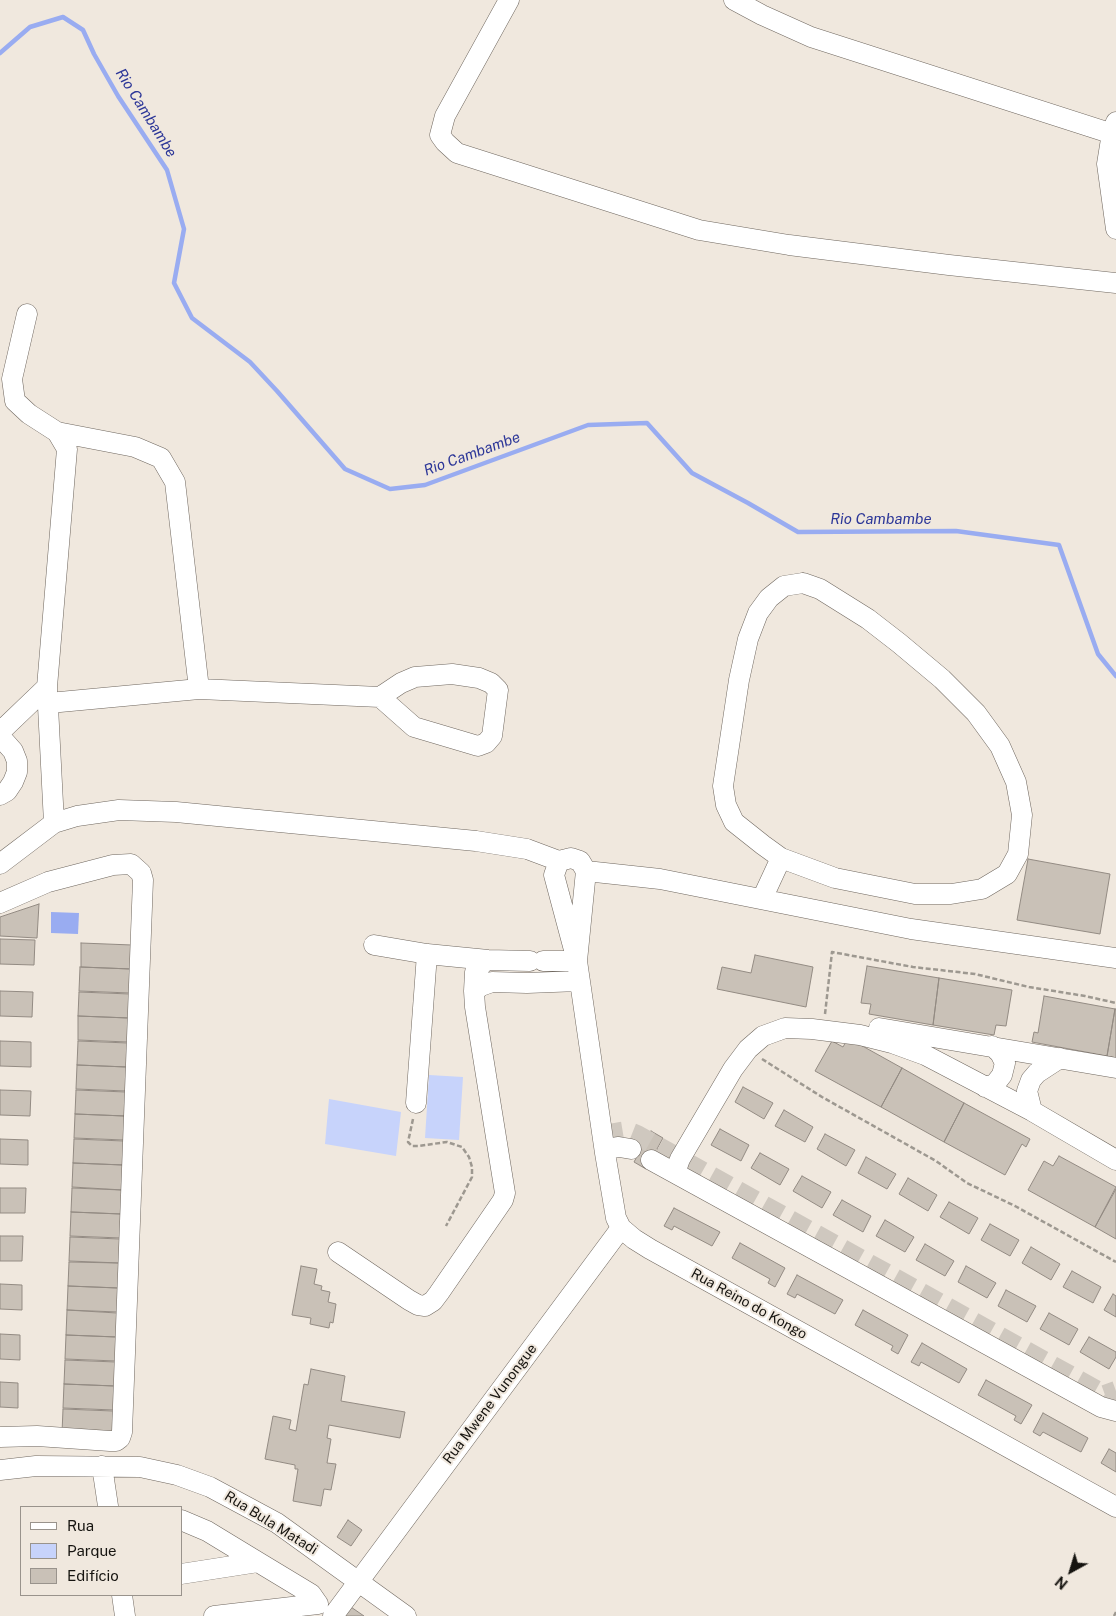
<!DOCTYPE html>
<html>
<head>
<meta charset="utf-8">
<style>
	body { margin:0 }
	#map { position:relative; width:1116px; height:1616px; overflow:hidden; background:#f0e8de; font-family:"Public Sans",sans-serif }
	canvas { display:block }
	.legend { position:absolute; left:20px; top:1506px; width:162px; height:90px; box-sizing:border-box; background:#f0e8de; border:1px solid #99938c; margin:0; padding:6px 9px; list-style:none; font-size:15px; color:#161410 }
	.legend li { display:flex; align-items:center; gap:10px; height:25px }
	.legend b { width:25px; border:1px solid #99938c }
	.north { position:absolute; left:1046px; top:1546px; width:50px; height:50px; -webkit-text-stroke:4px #f0e8de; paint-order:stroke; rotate:219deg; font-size:14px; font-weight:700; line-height:20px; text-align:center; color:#161410 }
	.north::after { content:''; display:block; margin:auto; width:18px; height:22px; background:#161410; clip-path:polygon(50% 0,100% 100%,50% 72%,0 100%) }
</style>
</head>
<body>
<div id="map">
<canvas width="1116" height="1616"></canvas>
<ul class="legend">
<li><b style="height:6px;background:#fff"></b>Rua</li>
<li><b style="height:14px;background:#c7d3fb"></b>Parque</li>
<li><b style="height:14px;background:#c9c1b7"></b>Edifício</li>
</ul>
<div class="north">N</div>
</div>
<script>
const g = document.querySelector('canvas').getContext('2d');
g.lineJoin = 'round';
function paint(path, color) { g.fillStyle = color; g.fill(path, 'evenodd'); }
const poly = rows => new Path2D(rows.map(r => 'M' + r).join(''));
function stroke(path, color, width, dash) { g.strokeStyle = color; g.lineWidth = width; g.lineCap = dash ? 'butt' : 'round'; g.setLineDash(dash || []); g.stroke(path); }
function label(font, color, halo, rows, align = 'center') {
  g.font = font + ' "Public Sans",sans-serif'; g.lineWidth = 4; g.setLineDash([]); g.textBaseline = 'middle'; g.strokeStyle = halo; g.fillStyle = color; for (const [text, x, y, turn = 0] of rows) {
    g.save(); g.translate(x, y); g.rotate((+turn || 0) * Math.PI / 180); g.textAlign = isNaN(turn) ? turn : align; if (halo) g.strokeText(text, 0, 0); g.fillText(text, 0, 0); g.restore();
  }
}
const green = poly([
	[429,1075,463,1077,459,1140,425,1138],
	[329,1099,401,1112,396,1156,325,1144]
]);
const water = poly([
	[51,912,79,913,78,934,51,933]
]);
const stream = poly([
	[0,53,30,27,63,17,83,30,94,54,118,96,167,170,184,229,174,283,192,318,250,362,277,391,345,469,390,489,425,485,588,425,647,423,692,473,748,503,798,532,956,531,1059,545,1098,654,1116,676]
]);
const building = poly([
	[1028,859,1110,874,1100,934,1017,920,1028,859],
	[39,904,37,938,0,936,0,917,39,904],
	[0,939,35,940,34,965,0,964,0,939],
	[81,943,132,945,131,969,81,967,81,943],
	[755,955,813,967,806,1007,717,989,722,967,751,973,755,955],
	[867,966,939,978,933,1025,869,1014,871,1004,861,1003,867,966],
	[80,967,131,969,130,993,79,991,80,967],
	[939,978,1012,990,1006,1026,996,1025,994,1035,933,1025,939,978],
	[0,991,33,992,32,1017,0,1016,0,991],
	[79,992,130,994,129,1018,78,1016,79,992],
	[1044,996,1115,1009,1107,1056,1032,1042,1034,1032,1038,1033,1044,996],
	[1115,1009,1116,1009,1116,1058,1107,1056,1115,1009],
	[78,1016,129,1018,128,1042,78,1040,78,1016],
	[848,1038,902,1068,881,1107,815,1071,832,1041,843,1047,848,1038],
	[0,1041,31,1042,31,1067,0,1066,0,1041],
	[78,1041,128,1043,127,1067,77,1065,78,1041],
	[77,1065,127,1067,126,1091,76,1089,77,1065],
	[902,1068,964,1103,944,1142,881,1107,902,1068],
	[743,1087,773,1103,764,1119,735,1102,743,1087],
	[0,1090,31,1091,30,1116,0,1115,0,1090],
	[76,1090,126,1092,125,1116,75,1114,76,1090],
	[964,1103,1030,1139,1026,1147,1022,1144,1005,1175,944,1142,964,1103],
	[784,1110,813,1127,805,1142,775,1126,784,1110],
	[75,1114,125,1116,124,1140,74,1138,75,1114],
	[720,1129,749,1145,741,1161,711,1145,720,1129],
	[651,1131,663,1138,657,1149,661,1152,657,1159,646,1169,634,1162,651,1131],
	[825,1134,855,1150,846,1166,817,1149,825,1134],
	[0,1139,28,1140,28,1165,0,1164,0,1139],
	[74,1139,124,1141,124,1165,73,1163,74,1139],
	[760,1153,789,1169,780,1185,751,1168,760,1153],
	[1059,1156,1116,1187,1095,1227,1028,1190,1044,1161,1053,1166,1059,1156],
	[866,1157,896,1174,887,1189,858,1173,866,1157],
	[73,1163,123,1165,123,1190,72,1187,73,1163],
	[802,1176,831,1192,822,1208,793,1191,802,1176],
	[908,1178,937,1195,928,1211,899,1194,908,1178],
	[0,1188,26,1188,25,1213,0,1213,0,1188],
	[72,1188,122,1190,122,1214,71,1212,72,1188],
	[1116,1189,1116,1239,1095,1227,1116,1189],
	[842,1200,871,1216,863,1232,833,1215,842,1200],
	[949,1202,978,1218,969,1234,940,1217,949,1202],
	[674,1208,720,1232,712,1246,674,1226,672,1230,664,1226,674,1208],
	[71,1212,121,1214,121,1238,70,1236,71,1212],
	[885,1220,914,1237,905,1252,876,1236,885,1220],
	[990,1224,1019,1240,1010,1256,981,1240,990,1224],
	[0,1236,23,1236,22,1261,0,1261,0,1236],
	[70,1237,120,1239,120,1263,69,1261,70,1237],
	[740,1243,785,1268,775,1287,768,1283,770,1279,732,1258,740,1243],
	[925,1244,954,1261,945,1276,916,1260,925,1244],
	[1031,1247,1060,1264,1051,1280,1022,1263,1031,1247],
	[69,1262,119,1263,119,1288,68,1286,69,1262],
	[301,1266,317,1269,314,1284,322,1286,321,1290,330,1292,328,1302,336,1304,333,1323,330,1322,329,1328,310,1324,311,1318,292,1315,301,1266],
	[966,1266,996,1283,987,1298,958,1282,966,1266],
	[1072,1271,1101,1287,1093,1303,1063,1287,1072,1271],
	[797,1275,843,1300,835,1314,797,1294,795,1298,787,1294,797,1275],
	[0,1284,22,1285,22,1310,0,1309,0,1284],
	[68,1286,118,1288,118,1312,67,1310,68,1286],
	[1006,1290,1036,1306,1027,1322,998,1306,1006,1290],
	[1113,1294,1116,1296,1116,1317,1104,1310,1113,1294],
	[67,1310,117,1313,117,1337,66,1335,67,1310],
	[863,1310,908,1335,898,1354,891,1350,893,1346,855,1325,863,1310],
	[1049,1313,1078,1329,1069,1345,1040,1329,1049,1313],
	[0,1334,20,1335,20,1360,0,1359,0,1334],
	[66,1335,117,1337,116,1361,65,1359,66,1335],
	[1089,1337,1116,1352,1116,1357,1109,1369,1080,1352,1089,1337],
	[922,1343,967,1369,959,1383,921,1362,919,1366,911,1362,922,1343],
	[65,1360,116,1362,115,1386,64,1384,65,1360],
	[311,1369,345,1376,341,1401,405,1412,400,1438,329,1425,327,1438,331,1439,327,1463,336,1464,331,1490,324,1489,321,1506,293,1501,298,1469,295,1469,295,1465,265,1459,273,1416,291,1420,289,1429,296,1431,304,1384,308,1385,311,1369],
	[986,1380,1032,1405,1021,1424,1014,1420,1016,1416,978,1395,986,1380],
	[0,1382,18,1383,18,1408,0,1407,0,1382],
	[64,1384,115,1386,114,1410,63,1408,64,1384],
	[63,1409,113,1411,113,1435,62,1433,63,1409],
	[1043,1413,1088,1438,1081,1452,1043,1432,1040,1436,1033,1432,1043,1413],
	[1109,1449,1116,1453,1116,1472,1101,1463,1109,1449],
	[348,1520,362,1530,351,1546,337,1537,348,1520],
	[348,1605,364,1616,341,1616,348,1605]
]);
const minorTunnel = poly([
	[603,1135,627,1131,637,1135,1105,1395,1116,1391]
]);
const path = poly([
	[825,1014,832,952,913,967,975,974,1029,987,1085,996,1116,1003],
	[762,1059,822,1097,936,1161,967,1183,1015,1206,1116,1262],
	[413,1119,408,1142,412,1146,418,1146,447,1142,462,1147,469,1157,472,1167,472,1177,446,1226],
	[1114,1616,1116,1612]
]);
const minor = poly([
	[509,0,445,116,440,135,445,142,457,153,699,230,789,245,949,265,1116,283],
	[734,0,762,15,811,37,1116,135],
	[1116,122,1112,133,1107,164,1116,229],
	[27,314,12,379,15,401,29,414,57,432,67,449,47,687,54,823],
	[57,432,135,447,161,458,175,482,199,689],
	[803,583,820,589,868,619,899,643,942,679,976,713,1000,746,1016,782,1022,815,1018,854,1007,874,982,889,951,894,915,894,835,878,781,858,763,845,734,822,726,805,723,786,739,680,748,639,758,613,769,598,784,586,803,583],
	[49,703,199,689,380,697,401,683,415,677,452,674,479,678,491,683,498,690,492,736,486,743,478,746,414,727,380,697],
	[0,732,47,687],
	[0,740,5,742,13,751,17,761,17,772,13,782,7,791,0,795],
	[0,864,54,823,77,816,119,810,176,812,476,841,527,849,559,861],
	[586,871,660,879,911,929,1116,958],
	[762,899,781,858],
	[0,903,48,882,113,865,131,864,141,873,143,880,122,1432,120,1438,116,1441,110,1441,37,1436,0,1437],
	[374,945,427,954,488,960,530,961],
	[543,961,577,961],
	[577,961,586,871,580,861,571,858,559,861,554,875,577,961,605,1153,616,1218,621,1228,634,1239,650,1249,1116,1507],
	[474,991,481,986,492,982,527,983,579,981],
	[879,1028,1116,1068],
	[985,1087,995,1084,1002,1075,1005,1063,1000,1053,992,1046],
	[416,1103,427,954],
	[1032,1111,1027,1091,1031,1080,1037,1073,1060,1058],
	[605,1153,612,1148,619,1147,631,1149],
	[651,1160,1101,1407,1116,1411],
	[675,1173,680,1159,733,1069,748,1049,763,1036,785,1028,812,1029,860,1035,892,1043,925,1055,1032,1111,1116,1160],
	[338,1252,409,1300,418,1305,425,1306,433,1301,439,1293,503,1200,505,1193,475,1007,474,991,475,972,483,963,488,960],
	[102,1466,108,1506],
	[0,1470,36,1466,140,1467,177,1475,210,1487,277,1523,406,1616],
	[181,1520,207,1531,258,1562,311,1594,318,1604],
	[181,1574,258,1562],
	[122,1595,125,1616],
	[214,1616,318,1604],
	[333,1616,621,1228]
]);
const streetNames = [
	["Rua Reino do Kongo",749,1304,29],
	["Rua Mwene Vunongue",490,1404,-53],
	["Rua Bula Matadi",271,1523,32]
];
const waterNames = [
	["Rio Cambambe",146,113,58],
	["Rio Cambambe",472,454,-20],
	["Rio Cambambe",881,519]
];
paint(green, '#c7d3fb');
paint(water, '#99acf1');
stroke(stream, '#99acf1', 4.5);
paint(building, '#c9c1b7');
stroke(building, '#938b83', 1);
stroke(minorTunnel, '#cfc8bf', 20, [20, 10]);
stroke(minor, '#6f675f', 21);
stroke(path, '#9d9890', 2.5, [5, 2.5]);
stroke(minor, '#fff', 20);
label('14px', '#161410', '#f0e8de', streetNames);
label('italic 15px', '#2d3798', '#f0e8de', waterNames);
</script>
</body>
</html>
